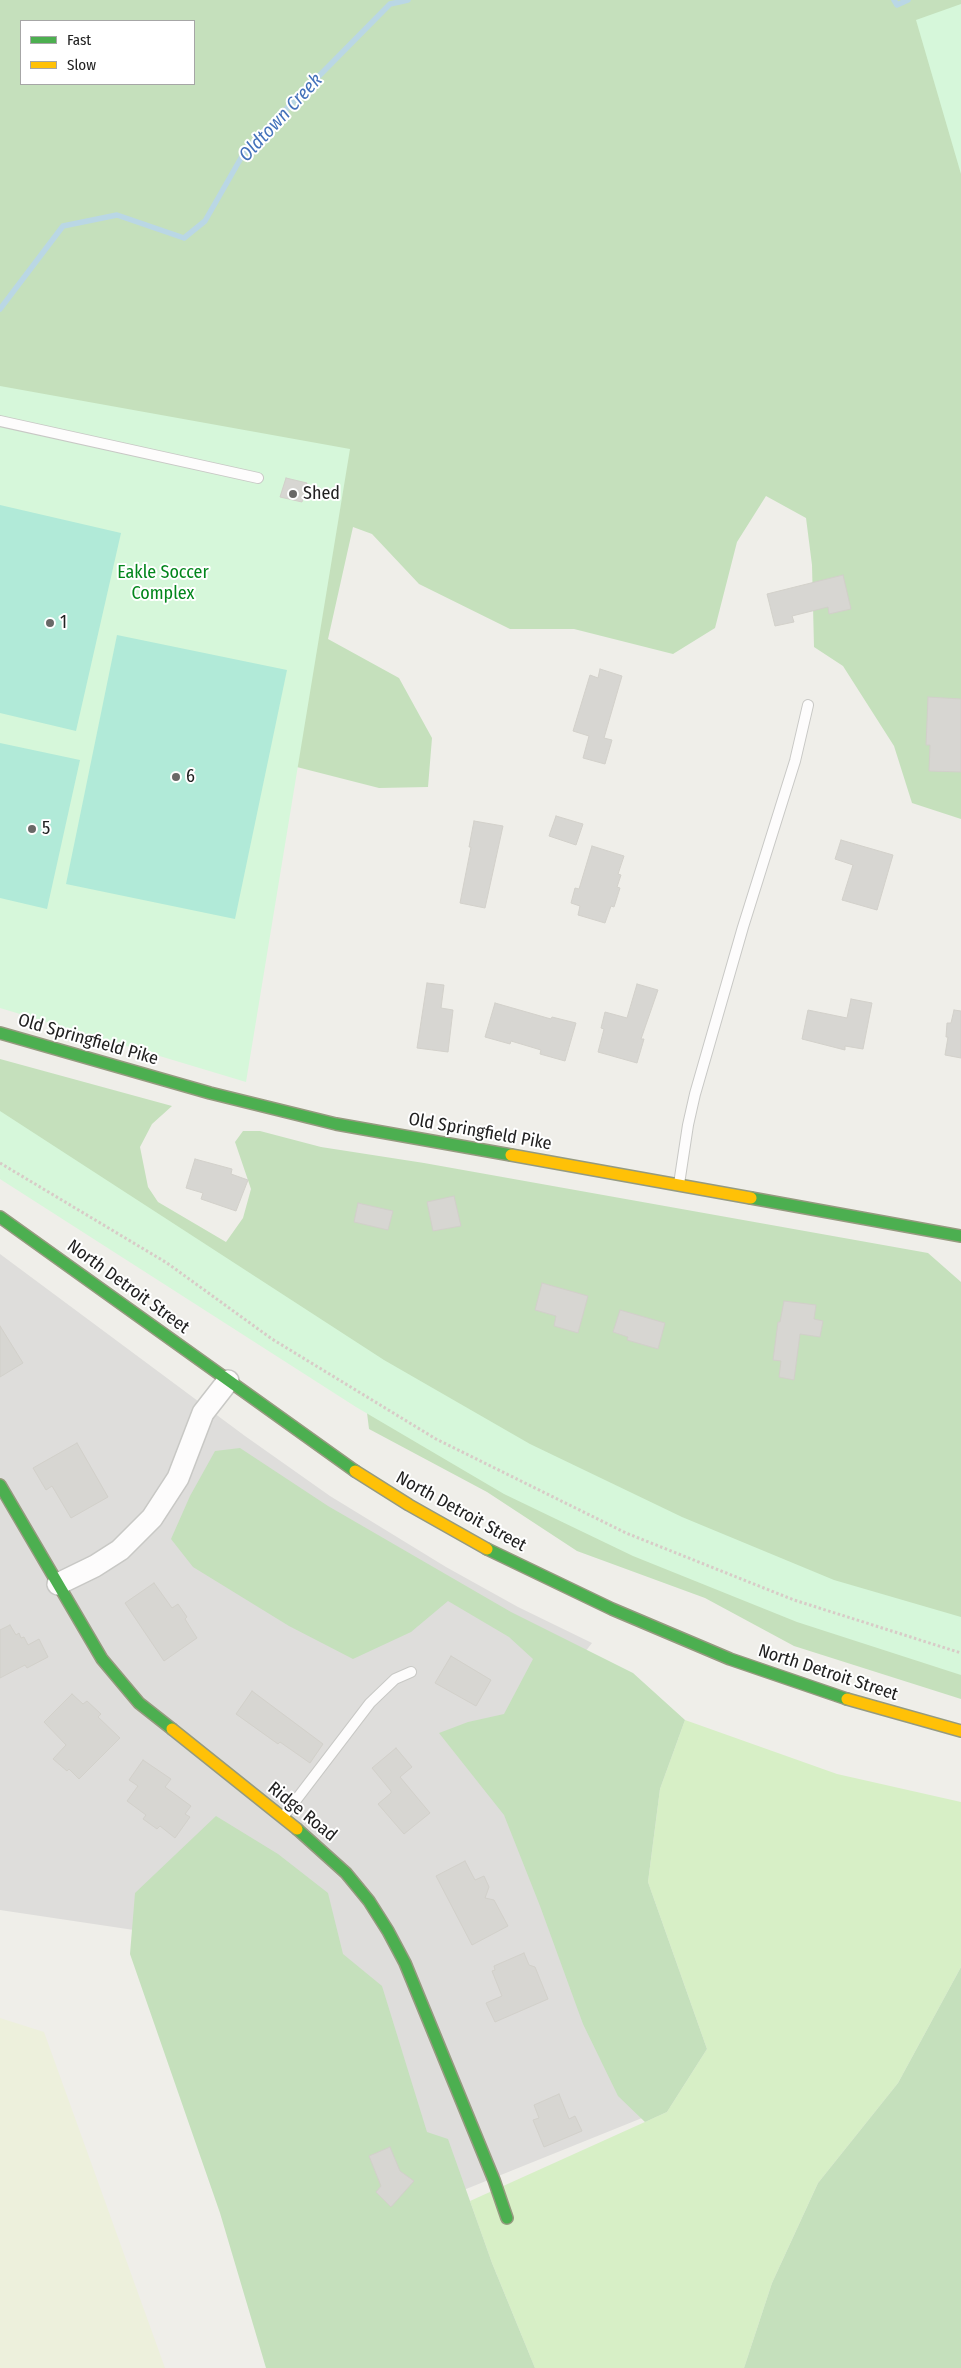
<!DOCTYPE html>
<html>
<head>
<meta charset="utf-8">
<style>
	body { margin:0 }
	#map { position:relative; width:961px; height:2368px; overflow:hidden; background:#efeee9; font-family:"Fira Sans Condensed",sans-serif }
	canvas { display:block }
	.legend { position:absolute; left:20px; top:20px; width:175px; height:65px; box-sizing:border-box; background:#fff; border:1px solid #a6a6a6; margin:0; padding:6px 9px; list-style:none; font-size:15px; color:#212121 }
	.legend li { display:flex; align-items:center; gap:10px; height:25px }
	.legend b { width:25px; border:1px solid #a6a6a6 }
</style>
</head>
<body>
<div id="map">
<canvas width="961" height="2368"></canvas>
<ul class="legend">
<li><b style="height:6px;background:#4caf50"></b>Fast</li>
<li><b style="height:6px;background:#ffc107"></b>Slow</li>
</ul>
</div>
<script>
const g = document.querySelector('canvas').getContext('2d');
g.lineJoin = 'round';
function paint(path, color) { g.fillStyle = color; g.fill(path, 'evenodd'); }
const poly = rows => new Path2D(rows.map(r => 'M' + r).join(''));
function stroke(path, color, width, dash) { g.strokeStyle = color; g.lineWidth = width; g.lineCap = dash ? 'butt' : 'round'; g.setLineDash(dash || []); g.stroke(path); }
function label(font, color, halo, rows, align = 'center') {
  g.font = font + ' "Fira Sans Condensed",sans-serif'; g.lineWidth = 4; g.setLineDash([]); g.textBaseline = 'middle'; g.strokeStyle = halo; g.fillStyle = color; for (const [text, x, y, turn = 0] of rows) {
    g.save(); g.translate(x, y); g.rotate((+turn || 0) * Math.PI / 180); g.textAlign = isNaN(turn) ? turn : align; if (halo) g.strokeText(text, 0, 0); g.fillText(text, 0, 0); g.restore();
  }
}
const residential = poly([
	[0,1254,245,1436,330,1496,446,1567,518,1607,592,1643,495,1767,647,2116,258,2273,154,1933,0,1910]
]);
const farmland = poly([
	[0,2018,44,2032,165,2368,0,2368]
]);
const grass = poly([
	[685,1720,837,1774,961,1802,961,1967,898,2083,818,2183,772,2283,744,2368,535,2368,492,2263,470,2201,667,2112,707,2049,648,1882,660,1789]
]);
const forest = poly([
	[0,0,961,0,961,819,912,803,894,746,843,666,814,647,812,565,806,518,766,496,737,542,715,628,673,654,574,629,510,629,419,584,372,534,353,527,328,639,399,678,432,738,428,787,379,788,285,764,0,399],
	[21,21,194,21,194,84,21,84],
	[0,1059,172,1106,152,1124,140,1147,148,1187,158,1202,226,1242,243,1218,251,1189,235,1142,243,1131,260,1131,321,1147,424,1163,928,1253,961,1282,961,1699,794,1646,705,1598,577,1551,487,1492,369,1429,363,1380,0,1151],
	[240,1448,328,1506,511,1612,633,1673,685,1720,660,1789,648,1882,707,2049,667,2112,645,2122,618,2096,583,2024,540,1906,504,1815,439,1733,468,1722,504,1714,533,1659,509,1637,448,1601,411,1632,353,1659,289,1626,193,1567,171,1539,190,1496,215,1451],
	[216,1816,278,1854,328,1893,343,1954,382,1986,427,2132,448,2139,492,2263,535,2368,266,2368,220,2213,130,1954,135,1893],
	[961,1967,961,2368,744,2368,772,2283,818,2183,898,2083]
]);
const park = poly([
	[961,4,961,174,916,20],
	[0,386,350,449,246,1082,0,1008],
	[0,1111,384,1360,530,1444,682,1517,834,1580,961,1617,961,1675,797,1622,633,1556,504,1494,356,1407,0,1179]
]);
const pitch = poly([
	[0,505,121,533,76,731,0,713],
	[117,635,287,670,235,919,66,884],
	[0,743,80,760,47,909,0,898]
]);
const stream = poly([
	[894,0,897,5,908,0],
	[0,309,63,226,117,215,184,238,205,221,245,151,390,4,408,0]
]);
const building = poly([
	[286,478,307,483,302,502,280,497,286,478],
	[843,575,851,609,829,614,828,607,792,616,794,622,775,626,767,594,843,575],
	[600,669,622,676,604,738,612,740,605,764,583,758,589,736,573,731,590,675,598,678,600,669],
	[928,697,961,699,961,772,929,771,930,745,926,745,928,697],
	[556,816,583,824,576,845,549,836,556,816],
	[474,821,503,826,485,908,460,903,471,847,469,847,474,821],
	[841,840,893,855,877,910,842,900,853,865,835,859,841,840],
	[592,846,624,856,618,874,621,875,617,887,620,888,614,907,611,906,605,923,578,915,580,906,571,903,575,888,579,889,592,846],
	[427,983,444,985,441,1008,453,1010,448,1052,417,1048,427,983],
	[637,984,658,990,641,1039,644,1039,637,1063,598,1052,604,1029,601,1028,605,1012,627,1018,637,984],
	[851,999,872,1003,863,1049,845,1046,845,1050,802,1039,808,1010,847,1018,851,999],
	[495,1003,551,1019,552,1017,576,1023,565,1061,540,1054,541,1050,511,1041,510,1044,485,1037,495,1003],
	[954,1010,961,1011,961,1058,945,1055,948,1037,946,1037,947,1023,951,1023,954,1010],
	[195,1159,232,1169,231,1174,248,1180,236,1211,201,1199,203,1193,186,1188,195,1159],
	[454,1196,461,1226,433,1231,427,1202,454,1196],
	[358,1203,393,1211,388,1230,354,1222,358,1203],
	[542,1283,588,1296,578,1333,554,1326,556,1316,535,1310,542,1283],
	[784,1301,816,1305,814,1319,823,1321,820,1337,800,1334,794,1380,779,1377,781,1361,773,1360,778,1322,780,1322,784,1301],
	[620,1310,665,1323,658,1349,627,1340,628,1337,613,1332,620,1310],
	[0,1326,23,1363,0,1377,0,1326],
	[77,1443,108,1497,71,1518,52,1486,46,1490,33,1468,77,1443],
	[154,1583,172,1608,178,1604,187,1617,185,1619,197,1638,164,1661,125,1603,154,1583],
	[10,1625,16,1635,19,1633,21,1638,24,1637,28,1645,39,1639,48,1657,27,1668,25,1665,0,1678,0,1630,10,1625],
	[451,1656,491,1680,476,1706,435,1683,451,1656],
	[252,1691,323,1744,310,1763,280,1742,278,1744,236,1714,252,1691],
	[72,1694,83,1704,87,1701,101,1714,98,1717,120,1738,79,1779,69,1769,67,1771,53,1759,66,1745,44,1722,72,1694],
	[396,1748,412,1767,400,1777,430,1813,404,1834,378,1804,391,1793,391,1791,372,1768,396,1748],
	[143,1760,171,1779,165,1787,191,1806,185,1814,190,1817,175,1838,160,1826,157,1829,143,1819,146,1815,127,1801,138,1786,129,1780,143,1760],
	[465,1861,475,1880,484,1876,489,1887,485,1898,494,1900,508,1926,472,1945,436,1876,465,1861],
	[524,1953,529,1965,535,1967,548,1999,495,2022,486,2003,502,1996,492,1971,495,1970,494,1966,524,1953],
	[559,2094,569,2119,575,2116,582,2131,544,2147,533,2120,539,2118,534,2105,559,2094],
	[390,2147,400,2171,414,2181,391,2207,376,2192,381,2186,369,2156,390,2147]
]);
const path = poly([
	[0,1163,167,1263,272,1339,436,1439,626,1533,794,1600,961,1653]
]);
const lane = poly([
	[0,421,258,478],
	[679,1184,688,1125,695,1094,743,927,795,761,808,705],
	[283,1817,370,1703,395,1679,411,1672]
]);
const street = poly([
	[58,1584,95,1566,120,1550,152,1518,178,1478,203,1413,228,1381]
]);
const fast = poly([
	[0,1033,210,1093,336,1124,511,1155],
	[751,1198,961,1236],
	[0,1217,355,1471],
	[0,1485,102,1659,139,1703,172,1729],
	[487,1549,612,1609,730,1659,847,1699],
	[297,1829,346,1873,369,1901,388,1931,405,1963,494,2180,507,2218]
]);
const slow = poly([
	[511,1155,751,1198],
	[355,1471,409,1505,487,1549],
	[847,1699,961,1731],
	[172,1729,297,1829]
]);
const markers = [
	[293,494,5,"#696967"],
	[50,623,5,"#696967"],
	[176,777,5,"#696967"],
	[32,829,5,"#696967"]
];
const poiNames = [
	["Shed",303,494],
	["1",60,623],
	["6",186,777],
	["5",42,829]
];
const parkNames = [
	["Eakle Soccer",163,573],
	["Complex",163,594]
];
const streetNames = [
	["Old Springfield Pike",88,1040,16],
	["Old Springfield Pike",480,1132,10],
	["North Detroit Street",128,1287,36],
	["North Detroit Street",461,1512,29],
	["North Detroit Street",828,1673,18],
	["Ridge Road",302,1812,39]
];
const waterNames = [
	["Oldtown Creek",281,118,-47]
];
paint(residential, '#dedddb');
paint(farmland, '#edf0dc');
paint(grass, '#d7efc6');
paint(forest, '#c5e0bc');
paint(park, '#d6f7da');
paint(pitch, '#b1ead8');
stroke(stream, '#bad7e5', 5.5);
paint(building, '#d7d6d2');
stroke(building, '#d2d0ca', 1);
stroke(lane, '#c8c8c5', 12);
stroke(street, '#c8c8c5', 24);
stroke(fast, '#959a7f', 14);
stroke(slow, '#959a7f', 14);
stroke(path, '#d8cbc7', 3, [2.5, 2.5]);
stroke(lane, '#fdfcfc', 10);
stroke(street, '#fdfcfc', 21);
stroke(fast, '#4caf50', 11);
stroke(slow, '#ffc107', 11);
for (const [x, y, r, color] of markers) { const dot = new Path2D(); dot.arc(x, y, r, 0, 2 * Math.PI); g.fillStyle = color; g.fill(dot); stroke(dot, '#fff', 2); }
label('18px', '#212121', '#fff', poiNames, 'left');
label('18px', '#03861c', '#fff', parkNames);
label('18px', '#212121', '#fff', streetNames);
label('italic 19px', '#4371ba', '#fff', waterNames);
</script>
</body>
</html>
